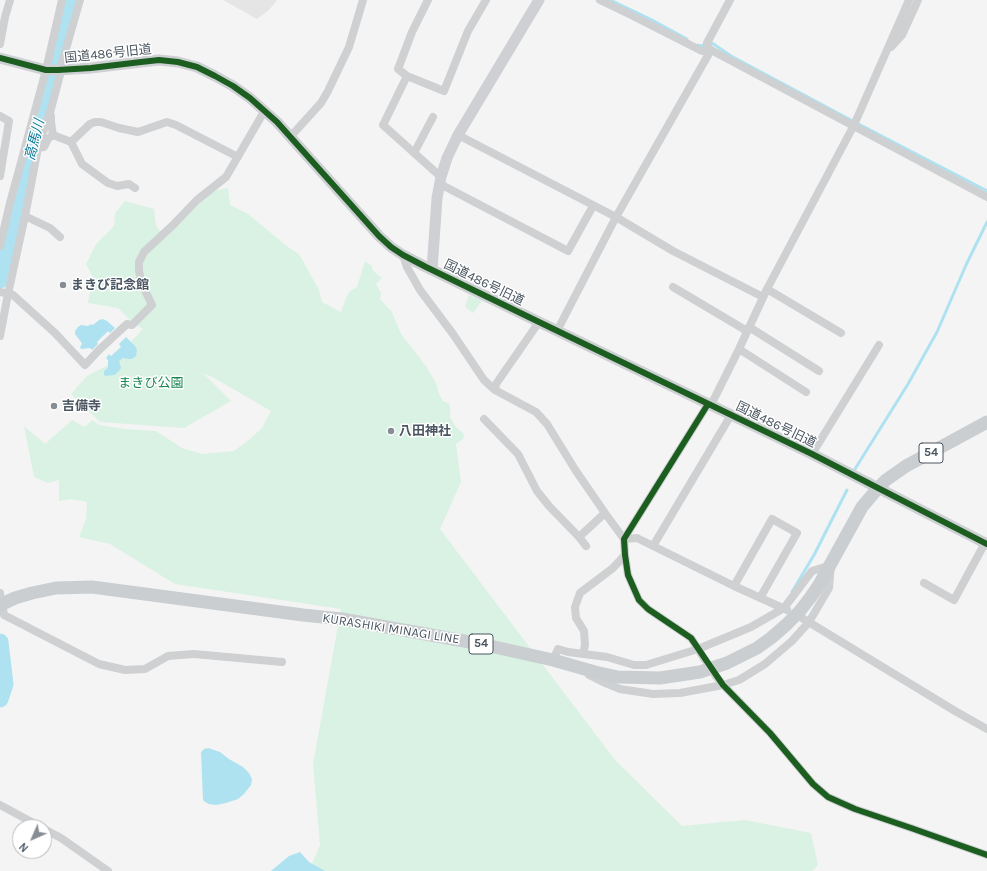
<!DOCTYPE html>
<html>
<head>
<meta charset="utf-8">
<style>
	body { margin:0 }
	#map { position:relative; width:987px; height:871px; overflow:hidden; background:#f4f4f4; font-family:Karla,sans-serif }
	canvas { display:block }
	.north { position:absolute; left:12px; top:819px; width:40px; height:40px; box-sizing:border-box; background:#fff; border:1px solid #b7bbc0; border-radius:50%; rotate:225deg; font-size:11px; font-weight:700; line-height:16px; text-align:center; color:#4a5661 }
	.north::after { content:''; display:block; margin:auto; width:14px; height:18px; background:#868d94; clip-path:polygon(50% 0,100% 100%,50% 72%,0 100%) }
</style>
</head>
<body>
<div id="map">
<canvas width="987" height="871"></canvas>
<div class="north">N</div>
</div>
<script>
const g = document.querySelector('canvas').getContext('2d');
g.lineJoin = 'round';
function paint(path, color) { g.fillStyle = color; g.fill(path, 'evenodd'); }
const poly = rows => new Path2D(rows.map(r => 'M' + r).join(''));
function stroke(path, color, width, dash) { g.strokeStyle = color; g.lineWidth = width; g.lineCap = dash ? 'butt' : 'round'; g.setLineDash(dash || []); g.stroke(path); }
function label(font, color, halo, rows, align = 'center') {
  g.font = font + ' Karla,"Noto Sans JP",sans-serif'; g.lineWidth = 3; g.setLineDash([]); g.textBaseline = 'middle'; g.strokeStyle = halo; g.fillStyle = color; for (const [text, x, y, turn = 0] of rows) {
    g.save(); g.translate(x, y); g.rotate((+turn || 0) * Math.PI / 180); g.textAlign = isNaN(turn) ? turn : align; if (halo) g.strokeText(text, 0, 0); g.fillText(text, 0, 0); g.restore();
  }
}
const education = poly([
	[223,0,277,0,269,10,257,19]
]);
const green = poly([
	[228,188,230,205,248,214,288,247,299,254,319,290,322,302,341,312,346,298,350,291,357,287,365,261,372,266,373,271,382,278,376,284,381,293,380,299,392,312,401,334,426,366,436,383,439,394,443,401,450,404,450,417,455,426,464,434,463,439,456,444,461,482,440,529,615,760,682,826,745,820,811,833,818,865,812,871,309,871,320,845,313,764,341,609,175,584,110,544,79,537,86,519,87,502,71,499,59,501,59,480,48,483,34,477,24,426,45,444,72,420,85,427,92,420,99,425,125,429,156,431,182,448,202,454,234,451,250,439,262,428,271,411,214,378,203,373,231,401,184,428,100,422,71,394,87,376,108,365,143,329,134,324,118,308,88,303,93,278,86,264,96,244,114,226,115,213,125,201,154,209,156,226,165,237,208,195,217,190],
	[469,295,482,301,473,313,465,307]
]);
const water = poly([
	[103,319,107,321,115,328,110,333,108,331,97,342,98,344,92,350,90,348,81,349,80,347,82,344,81,342,75,334,75,331,78,327,81,325,88,326,91,324,93,325,99,320],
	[126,337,135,346,137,350,136,356,132,359,128,359,123,358,119,361,121,368,118,372,114,375,105,376,104,374,104,371,108,368,108,360,106,358,109,354,111,356,121,347,119,344],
	[208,748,220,752,229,759,243,767,249,773,252,779,251,785,244,794,238,799,226,803,216,805,209,804,205,802,203,800,201,752,204,749],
	[300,852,309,862,325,871,271,871,289,856]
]);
const stream = poly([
	[610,0,650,19,687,39],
	[698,45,700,46,712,43,731,56,847,118,987,191],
	[855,469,908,384,937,332,966,265,987,222],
	[792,592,814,555,847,490]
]);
const river = poly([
	[0,280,30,154,48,90,71,0],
	[0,642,5,684,0,699]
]);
const street = poly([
	[428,0,412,32,398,69,407,76,383,125,441,177],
	[600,0,631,15,702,51,707,51,711,50],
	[730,0,707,43,707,46,711,50,987,197],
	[0,44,5,17,10,0],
	[891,47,902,35,918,0],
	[407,76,444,91,468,31,486,0],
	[0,116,9,121,0,176],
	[53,135,71,142,90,124,95,122,101,122,119,128,138,132,167,122,176,125,238,157],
	[458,135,616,217,673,251,763,297],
	[291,136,321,103,328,91,349,47,363,0],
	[71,142,82,164,108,183,117,186,129,184,135,188],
	[38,148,44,147,48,139,53,135,51,122,51,116],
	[414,153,433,117],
	[440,184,568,251,593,206],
	[25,216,50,228,60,237],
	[0,246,10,203,46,70,62,0],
	[403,255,407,267,420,290,453,334,484,380,495,390,536,412,547,424,576,471,605,513,624,539],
	[673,287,747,331],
	[767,289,841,333],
	[0,292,13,295,55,333,85,365,99,350,127,324,132,325,152,305,141,282,139,270,139,262,144,252,172,226,197,200,226,177,265,110],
	[749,327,819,371],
	[557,331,616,217,711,50],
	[0,336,8,294,25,216,38,148,51,109,60,75,62,63,80,0],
	[739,349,806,392],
	[495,390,496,384,539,322],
	[711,405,739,349,767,289,854,125,909,0],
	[484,419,518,454,537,491,549,506,579,537,586,546],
	[812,454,879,345],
	[579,537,605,513],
	[624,539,637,538,734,586,787,610],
	[653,546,731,415],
	[924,583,954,600,985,543],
	[734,586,772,519,797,533,760,598],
	[0,593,4,615,99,664,125,670,145,669,168,656,194,654,282,662],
	[802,618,955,711,987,729],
	[583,654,585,645,584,631,576,618,575,607,580,593,613,568,625,555],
	[553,660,558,649,568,652,607,657,634,665,646,665,698,649,751,627,784,608,812,571,831,565,829,588,809,622,792,641,765,664,739,680,723,685,680,693,653,694,620,689,603,682,589,675],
	[705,660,691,638,648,609,639,600,628,575,625,555,624,539,708,404],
	[715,675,723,685,770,733,813,784,828,797,855,809,911,828,987,855],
	[0,805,41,827],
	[44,829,61,838,108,871]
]);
const secondary = poly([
	[0,58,46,70,58,70,91,68,141,62,159,60,178,62,197,67,215,76,233,86,250,98,277,122,379,236,391,247,403,255,426,267,539,322,812,454,987,544],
	[432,270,437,198,441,177,447,158,458,135,539,0]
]);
const primary = poly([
	[0,605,15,598,32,593,56,588,92,587,303,615,342,619,481,644,553,660,595,672,618,677,660,678,700,672,727,663,757,648,771,638,786,625,799,612,810,598,819,585,862,507,878,488,886,480,906,466,987,422]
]);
const cycleway = poly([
	[0,58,46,70,58,70,91,68,141,62,159,60,178,62,197,67,215,76,233,86,250,98,277,122,379,236,391,247,403,255,426,267,539,322,812,454,987,544],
	[708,404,624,539,625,555,628,575,639,600,648,609,691,638,723,685,770,733,813,784,828,797,855,809,911,828,987,855]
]);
const markers = [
	[63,285,4,"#868d94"],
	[54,406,4,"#868d94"],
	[391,431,4,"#868d94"]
];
const shields = [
	[931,453,24],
	[481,644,24]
];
const shieldNames = [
	["54",931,453],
	["54",481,644]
];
const streetNames = [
	["国道486号旧道",108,54,-6],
	["国道486号旧道",484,283,26],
	["国道486号旧道",776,425,26],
	["KURASHIKI MINAGI LINE",391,629,9]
];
const poiNames = [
	["まきび記念館",71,285],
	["吉備寺",62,406],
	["八田神社",399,431]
];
const parkNames = [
	["まきび公園",151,383]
];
const waterNames = [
	["高馬川",35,140,-76]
];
paint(education, '#e6e5e6');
paint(green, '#d9f2e3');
paint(water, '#aee2f0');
stroke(stream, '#aee2f0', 3);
stroke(river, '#aee2f0', 17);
stroke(street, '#ced0d2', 8);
stroke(secondary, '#ced0d4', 11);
stroke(primary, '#caced1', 13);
stroke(cycleway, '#1b5e20', 6);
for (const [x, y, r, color] of markers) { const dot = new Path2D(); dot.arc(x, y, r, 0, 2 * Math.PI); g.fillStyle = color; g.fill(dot); stroke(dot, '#fff', 1.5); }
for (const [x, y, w] of shields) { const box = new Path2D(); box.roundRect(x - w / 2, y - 10, w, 20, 3); g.fillStyle = '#fff'; g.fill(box); stroke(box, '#4a5661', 1); }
label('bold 12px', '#4a5661', null, shieldNames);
label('13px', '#4a5661', '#fff', streetNames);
label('bold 13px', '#4a5661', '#fff', poiNames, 'left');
label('13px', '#17864f', '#fff', parkNames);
label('italic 14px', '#0c7c9b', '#fff', waterNames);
</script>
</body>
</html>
